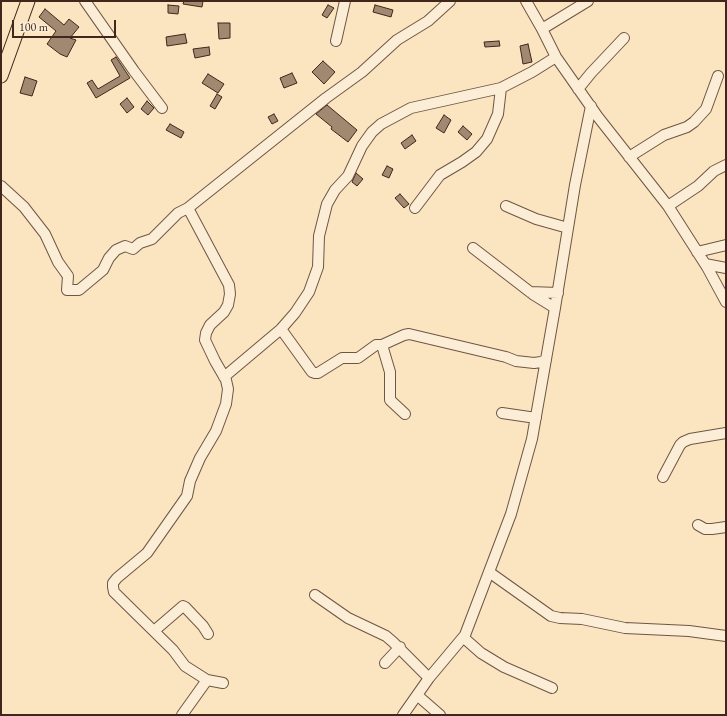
<!DOCTYPE html>
<html>
<head>
<meta charset="utf-8">
<style>
	body { margin:0 }
	#map { position:relative; width:727px; height:716px; overflow:hidden; background:#fbe4c0; font-family:"EB Garamond",serif }
	canvas { display:block }
	.frame { position:absolute; inset:0; border:2px solid #40261b; pointer-events:none }
	.scale { position:absolute; left:12px; top:20px; width:104px; height:18px; box-sizing:border-box; border:2px solid #40261b; border-top:0; padding-left:5px; font-size:12px; line-height:14px; white-space:nowrap; color:#40261b; -webkit-text-stroke:3px #fcedd6; paint-order:stroke }
</style>
</head>
<body>
<div id="map">
<canvas width="727" height="716"></canvas>
<div class="frame"></div>
<div class="scale">100 m</div>
</div>
<script>
const g = document.querySelector('canvas').getContext('2d');
g.lineJoin = 'round';
function paint(path, color) { g.fillStyle = color; g.fill(path, 'evenodd'); }
const poly = rows => new Path2D(rows.map(r => 'M' + r).join(''));
function stroke(path, color, width, dash) { g.strokeStyle = color; g.lineWidth = width; g.lineCap = dash ? 'butt' : 'round'; g.setLineDash(dash || []); g.stroke(path); }
const building = poly([
	[184,1,203,1,202,7,183,4,184,1],
	[168,5,179,6,178,14,168,13,168,5],
	[328,5,334,8,327,18,322,15,328,5],
	[375,5,393,10,391,17,373,12,375,5],
	[45,9,64,25,69,19,79,27,70,38,76,40,67,57,60,54,47,44,56,31,39,17,45,9],
	[218,23,230,23,230,38,219,39,218,23],
	[185,34,187,43,167,46,166,37,185,34],
	[499,41,500,46,485,47,484,42,499,41],
	[528,44,532,62,523,64,520,46,528,44],
	[209,47,210,55,195,58,193,49,209,47],
	[116,57,130,78,96,98,87,83,92,80,98,89,120,76,111,60,116,57],
	[323,61,335,72,324,84,312,72,323,61],
	[292,73,297,83,284,88,280,78,292,73],
	[208,74,224,84,218,93,202,83,208,74],
	[25,77,37,81,32,96,20,93,25,77],
	[217,94,222,97,215,109,210,106,217,94],
	[127,98,134,107,127,113,120,104,127,98],
	[147,101,154,108,148,115,141,109,147,101],
	[327,105,357,130,348,142,331,129,332,127,316,114,327,105],
	[274,114,278,121,272,124,268,117,274,114],
	[444,115,451,120,444,133,436,128,444,115],
	[170,124,184,132,181,138,166,130,170,124],
	[463,126,472,134,467,140,458,132,463,126],
	[412,135,416,141,405,149,401,143,412,135],
	[387,166,393,169,389,178,382,175,387,166],
	[356,173,363,179,357,186,352,182,356,173],
	[400,194,409,204,404,208,395,198,400,194]
]);
const minor = poly([
	[85,1,134,71,162,108],
	[526,1,542,29,556,57,598,117,668,206,707,267,726,302],
	[542,29,588,1],
	[336,41,345,1],
	[578,89,591,73,624,38],
	[629,157,664,135,687,127,694,122,706,109,718,76],
	[1,186,24,207,45,234,58,262,68,276,67,290,79,290,103,270,109,258,116,250,125,246,133,249,140,243,152,239,178,213,188,208,326,98,362,72,397,40,428,21,450,1],
	[506,206,536,219,568,228],
	[668,206,698,186,714,171,726,165],
	[188,208,229,285,230,294,228,305,224,312,210,325,206,333,205,340,215,361,226,380,228,389,226,404,216,431,200,458,190,481,187,496,147,553,117,578,113,583,113,587,114,592,173,650,185,666,207,680,223,683],
	[415,208,440,175,462,162,476,152,487,139,498,114,501,88],
	[473,248,534,295,555,308],
	[697,252,726,245],
	[705,264,726,268],
	[530,292,558,293],
	[281,329,312,372,315,373,318,373,342,358,358,358,376,345,382,345,404,335,409,334,506,357,516,361,534,363,541,362,546,360],
	[382,345,390,372,390,400,405,414],
	[224,377,281,329,295,313,309,292,318,267,319,236,327,204,335,190,348,176,362,146,372,132,381,124,411,108,501,88,532,72,556,57],
	[502,413,536,418],
	[663,477,680,445,683,442,690,439,726,433],
	[698,525,705,529,712,529,726,527],
	[489,572,551,616,560,618,582,619,625,628,689,631,726,636],
	[315,595,348,618,386,636,393,642,429,678],
	[154,631,183,606,185,607,203,626,208,634],
	[464,638,481,653,504,667,552,688],
	[385,663,400,647],
	[417,695,440,715],
	[182,715,207,680],
	[403,715,429,678,465,635,511,514,532,439,555,308,575,185,591,106]
]);
const major = poly([
	[1,76,28,1]
]);
paint(building, '#a18971');
stroke(building, '#40261b', 1);
stroke(minor, '#6f5644', 12);
stroke(major, '#40261b', 15);
stroke(minor, '#fcedd6', 10);
stroke(major, '#fbe4c0', 13);
</script>
</body>
</html>
